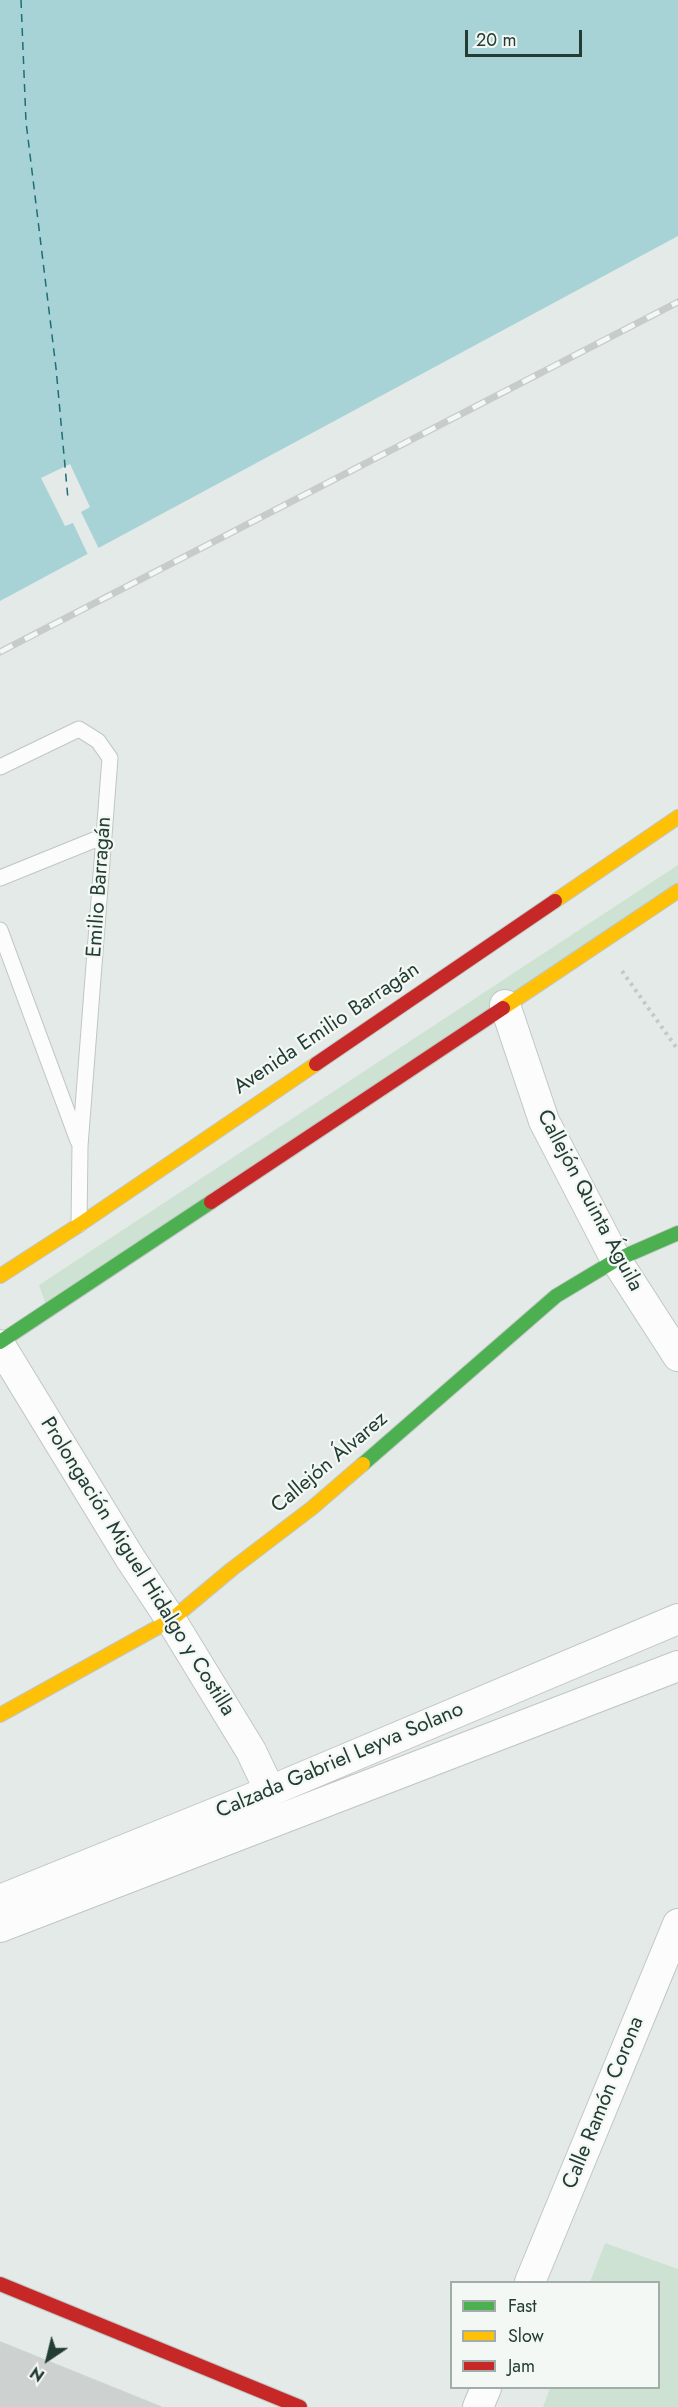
<!DOCTYPE html>
<html>
<head>
<meta charset="utf-8">
<style>
	body { margin:0 }
	#map { position:relative; width:678px; height:2407px; overflow:hidden; background:#e4eae7; font-family:Jost,sans-serif }
	canvas { display:block }
	.legend { position:absolute; left:450px; top:2281px; width:210px; height:108px; box-sizing:border-box; background:#f3f8f5; border:2px solid #a0ada8; margin:0; padding:8px 10px; list-style:none; font-size:18px; color:#233c34 }
	.legend li { display:flex; align-items:center; gap:12px; height:30px }
	.legend b { width:30px; border:2px solid #a0ada8 }
	.north { position:absolute; left:18px; top:2329px; width:60px; height:60px; -webkit-text-stroke:4px #f3f8f5; paint-order:stroke; rotate:215deg; font-size:16px; font-weight:700; line-height:24px; text-align:center; color:#233c34 }
	.north::after { content:''; display:block; margin:auto; width:21px; height:27px; background:#233c34; clip-path:polygon(50% 0,100% 100%,50% 72%,0 100%) }
	.scale { position:absolute; left:465px; top:30px; width:117px; height:27px; box-sizing:border-box; border:3px solid #233c34; border-top:0; padding-left:8px; font-size:18px; line-height:21px; white-space:nowrap; color:#233c34; -webkit-text-stroke:4px #f3f8f5; paint-order:stroke }
</style>
</head>
<body>
<div id="map">
<canvas width="678" height="2407"></canvas>
<ul class="legend">
<li><b style="height:8px;background:#4caf50"></b>Fast</li>
<li><b style="height:8px;background:#ffc107"></b>Slow</li>
<li><b style="height:8px;background:#c62828"></b>Jam</li>
</ul>
<div class="north">N</div>
<div class="scale">20 m</div>
</div>
<script>
const g = document.querySelector('canvas').getContext('2d');
g.lineJoin = 'round';
function paint(path, color) { g.fillStyle = color; g.fill(path, 'evenodd'); }
const poly = rows => new Path2D(rows.map(r => 'M' + r).join(''));
function stroke(path, color, width, dash) { g.strokeStyle = color; g.lineWidth = width; g.lineCap = dash ? 'butt' : 'round'; g.setLineDash(dash || []); g.stroke(path); }
function label(font, color, halo, rows, align = 'center') {
  g.font = font + ' Jost,sans-serif'; g.lineWidth = 4.5; g.setLineDash([]); g.textBaseline = 'middle'; g.strokeStyle = halo; g.fillStyle = color; for (const [text, x, y, turn = 0] of rows) {
    g.save(); g.translate(x, y); g.rotate((+turn || 0) * Math.PI / 180); g.textAlign = isNaN(turn) ? turn : align; if (halo) g.strokeText(text, 0, 0); g.fillText(text, 0, 0); g.restore();
  }
}
const green = poly([
	[678,865,678,897,46,1305,39,1285],
	[605,2243,678,2269,678,2407,543,2407,550,2388,658,2388,658,2282,590,2282]
]);
const water = poly([
	[0,0,678,0,678,236,0,601]
]);
const pier = poly([
	[70,464,90,507,81,512,100,551,89,557,73,523,65,526,41,478]
]);
const ferry = poly([
	[21,0,26,122,56,368,68,499]
]);
const building = poly([
	[0,2342,161,2407,0,2407,0,2342]
]);
const path = poly([
	[622,971,678,1050]
]);
const lane = poly([
	[0,767,79,729,98,741,110,758,80,1146,79,1225],
	[0,878,104,836],
	[0,930,78,1141]
]);
const street = poly([
	[505,1005,544,1121,616,1260,678,1356],
	[0,1345,130,1558,171,1620,251,1751,270,1791],
	[0,1900,270,1791,678,1619],
	[0,1927,678,1666],
	[530,2282,678,1924],
	[478,2407,486,2388]
]);
const fast = poly([
	[0,1342,211,1202],
	[363,1464,556,1296,616,1260,678,1233]
]);
const slow = poly([
	[555,901,678,817],
	[503,1008,678,891],
	[0,1276,79,1225,316,1064],
	[0,1715,171,1620,232,1569,312,1508,363,1464]
]);
const jam = poly([
	[316,1064,555,901],
	[211,1202,503,1008],
	[0,2284,300,2407]
]);
const rail = poly([
	[0,652,678,302]
]);
const streetNames = [
	["Emilio Barragán",100,887,-86],
	["Avenida Emilio Barragán",327,1029,-34],
	["Callejón Quinta Águila",589,1201,62],
	["Callejón Álvarez",330,1463,-40],
	["Prolongación Miguel Hidalgo y Costilla",137,1567,58],
	["Calzada Gabriel Leyva Solano",340,1761,-23],
	["Calle Ramón Corona",604,2103,-68]
];
paint(green, '#cee2d3');
paint(water, '#a7d3d6');
paint(pier, '#e4eae7');
stroke(ferry, '#206d76', 1.5, [8, 6]);
paint(building, '#cdd2d0');
stroke(building, '#cdd3d0', 1.5);
stroke(lane, '#c1c7c4', 17);
stroke(street, '#c1c7c4', 32);
stroke(fast, '#c0c7c4', 16);
stroke(slow, '#c0c7c4', 16);
stroke(jam, '#c0c7c4', 16);
stroke(path, '#c1cac5', 4, [3, 4.5]);
stroke(lane, '#fbfcfb', 15);
stroke(street, '#fbfcfb', 30);
stroke(fast, '#4caf50', 14);
stroke(slow, '#ffc107', 14);
stroke(jam, '#c62828', 14);
stroke(rail, '#c7cbc9', 7);
stroke(rail, '#f3f8f5', 4.5, [14]);
label('21px', '#233c34', '#f3f8f5', streetNames);
</script>
</body>
</html>
